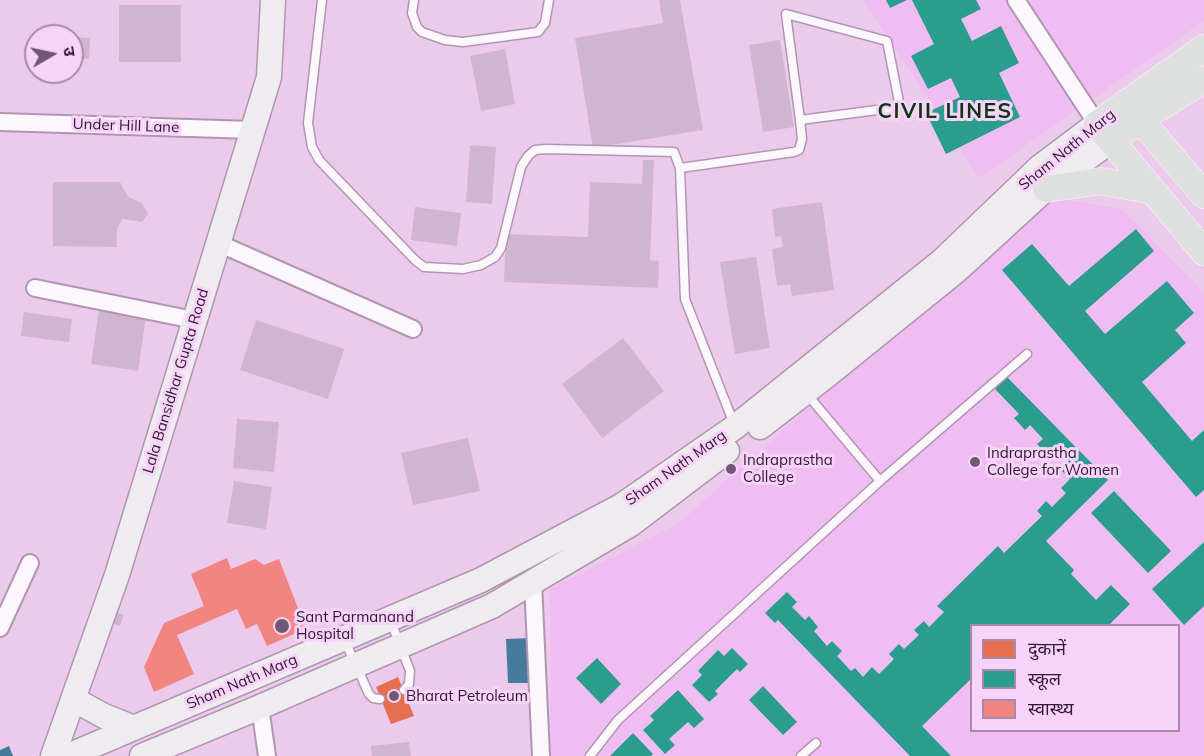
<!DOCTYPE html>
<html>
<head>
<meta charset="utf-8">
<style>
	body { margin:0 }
	#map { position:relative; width:1204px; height:756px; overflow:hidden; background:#ebcaec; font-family:Mulish,"Noto Sans Devanagari",sans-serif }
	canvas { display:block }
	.legend { position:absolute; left:970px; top:624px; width:210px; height:108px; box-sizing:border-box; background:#f8d3f9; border:2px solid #a889a9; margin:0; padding:8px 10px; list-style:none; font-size:18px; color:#301932 }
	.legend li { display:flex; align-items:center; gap:12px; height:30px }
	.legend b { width:30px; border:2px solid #a889a9 }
	.north { position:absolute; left:24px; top:24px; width:60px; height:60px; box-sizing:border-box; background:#f8d3f9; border:2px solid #a889a9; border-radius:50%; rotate:81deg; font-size:16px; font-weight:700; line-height:24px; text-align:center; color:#301932 }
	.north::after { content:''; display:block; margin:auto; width:21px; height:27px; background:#715773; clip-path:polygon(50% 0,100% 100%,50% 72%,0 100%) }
</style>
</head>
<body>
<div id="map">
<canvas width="1204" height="756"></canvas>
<ul class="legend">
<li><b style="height:16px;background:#e76f51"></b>दुकानें</li>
<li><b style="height:16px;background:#2a9d8f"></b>स्कूल</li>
<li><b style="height:16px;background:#f28482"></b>स्वास्थ्य</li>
</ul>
<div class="north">उ</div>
</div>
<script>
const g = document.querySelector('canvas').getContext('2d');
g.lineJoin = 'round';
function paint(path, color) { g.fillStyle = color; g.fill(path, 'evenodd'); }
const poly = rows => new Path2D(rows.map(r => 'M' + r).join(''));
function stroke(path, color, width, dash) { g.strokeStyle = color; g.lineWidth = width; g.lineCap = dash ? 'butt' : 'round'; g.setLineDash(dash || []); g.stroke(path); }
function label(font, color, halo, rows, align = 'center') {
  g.font = font + ' Mulish,sans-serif'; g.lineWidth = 6; g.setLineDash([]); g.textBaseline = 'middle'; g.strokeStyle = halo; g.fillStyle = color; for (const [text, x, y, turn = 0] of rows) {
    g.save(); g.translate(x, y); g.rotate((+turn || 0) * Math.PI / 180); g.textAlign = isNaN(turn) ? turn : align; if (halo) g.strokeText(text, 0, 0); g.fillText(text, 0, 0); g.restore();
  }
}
const built = poly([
	[864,0,1204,0,1204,21,979,178],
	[1049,197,1122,209,1204,293,1204,756,551,756,550,589,679,523,814,402],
	[972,626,1178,626,1178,730,972,730]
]);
const shops = poly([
	[398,677,414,716,391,724,376,687]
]);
const schools = poly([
	[886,0,907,0,890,8],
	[912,0,976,0,981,9,961,19,972,41,1001,26,1019,63,999,73,1020,117,946,154,926,113,960,97,951,78,928,89,911,56,934,44],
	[1136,229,1154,251,1085,311,1105,334,1167,281,1194,313,1175,330,1186,343,1142,382,1192,441,1204,430,1204,490,1196,497,1002,270,1032,244,1069,286],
	[1007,377,1108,480,1046,541,1074,570,1071,574,1096,600,1111,585,1130,604,1108,626,972,626,972,678,922,726,951,756,910,756,778,620,775,623,765,613,787,592,797,602,792,607,805,620,809,616,818,627,814,631,827,646,832,641,842,651,837,656,851,671,855,668,863,677,872,667,879,674,894,659,889,654,899,644,904,649,919,635,914,630,924,621,929,627,944,612,937,606,998,546,1004,553,1042,516,1037,511,1046,501,1052,507,1066,493,1061,488,1070,479,1060,469,1067,463,1054,450,1048,456,1037,444,1043,439,1030,425,1025,430,1014,418,1019,414,995,389],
	[1114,491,1171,551,1148,573,1091,513],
	[1204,542,1204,606,1184,625,1152,589],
	[732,648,748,664,740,672,737,669,715,691,718,694,709,702,692,685,702,675,698,671,718,650,724,656],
	[597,658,621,684,601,704,576,678],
	[763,686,797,722,783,735,749,700],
	[678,690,704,719,694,728,688,722,669,739,675,745,665,754,643,730,654,720,650,716],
	[633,733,653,754,651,756,610,756]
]);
const health = poly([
	[227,558,231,569,255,559,264,565,279,559,306,629,267,646,257,624,246,629,237,609,177,635,194,674,154,692,144,667,164,623,204,606,191,574]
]);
const public = poly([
	[531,638,532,683,508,683,506,639],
	[9,746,13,756,0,756,0,750]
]);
const building = poly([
	[659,0,680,0,703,130,593,148,575,38,663,23],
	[119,5,181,5,181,62,119,62],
	[72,37,90,38,89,59,72,58],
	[780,40,794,127,763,132,749,45],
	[505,49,515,104,481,111,470,56],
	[470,145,496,147,492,204,466,202],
	[643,160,654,160,650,260,659,261,658,288,504,282,506,234,588,237,590,182,642,184],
	[53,182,120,182,128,197,142,203,148,214,142,222,122,219,117,229,117,247,53,246],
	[822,202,834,290,792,296,790,284,777,286,772,249,783,247,781,236,775,237,772,209],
	[415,207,461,213,457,246,411,240],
	[756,257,770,348,735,354,720,262],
	[99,310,146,316,138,371,91,364],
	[24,312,72,319,69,342,21,336],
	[256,320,344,349,328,399,240,370],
	[623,338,664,391,602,438,562,384],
	[237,419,279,422,274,472,233,468],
	[468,438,480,491,413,505,401,453],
	[234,481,272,487,266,529,227,523],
	[112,611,124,615,120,626,108,621],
	[409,742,411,756,372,756,371,746]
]);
const lane = poly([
	[322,0,308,123,312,147,319,160,415,260,424,267,463,269,481,265,495,257,501,248,521,167,528,156,535,150,546,149,674,152,680,168,685,299,734,424],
	[414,0,412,13,417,27,422,32,445,40,463,42,538,32,545,23,549,0],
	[680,168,794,152,799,150,802,139,800,120,786,14,887,41,900,107,800,120],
	[806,393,880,481,1027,354],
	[390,619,410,671,409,684,404,690],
	[344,639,369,694,373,698,380,699],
	[590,756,618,720,880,481],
	[801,756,816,743]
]);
const street = poly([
	[1016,0,1097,124],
	[0,122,252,130],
	[218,243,413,329],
	[35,288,194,320],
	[533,582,541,756],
	[0,628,30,563],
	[260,707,267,756]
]);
const secondary = poly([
	[760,427,826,376,956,271,1052,183,1111,141],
	[73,699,104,716,134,728],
	[53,756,117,575,269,77,273,0],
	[68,756,481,580,621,506,735,427,943,260,1040,167,1097,124],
	[142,756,260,707,492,606,631,524,727,451]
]);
const primary = poly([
	[1204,48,1097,124,1204,252],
	[1126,103,1204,195],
	[1126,130,1158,108,1204,80],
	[1046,189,1101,181,1153,191]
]);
const markers = [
	[975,462,6,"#715773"],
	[731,469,6,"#715773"],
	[282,626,8,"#715773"],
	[394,696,6,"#715773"]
];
const streetNames = [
	["Under Hill Lane",126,126,2],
	["Sham Nath Marg",1067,150,-39],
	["Lala Bansidhar Gupta Road",176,381,-73],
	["Sham Nath Marg",676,468,-35],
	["Sham Nath Marg",242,682,-23]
];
const poiNames = [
	["Indraprastha",987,453],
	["College for Women",987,470],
	["Indraprastha",743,460],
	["College",743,477],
	["Sant Parmanand",296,617],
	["Hospital",296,634],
	["Bharat Petroleum",406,696]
];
const districtNames = [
	["CIVIL LINES",945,112]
];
paint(built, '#f0bdf2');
paint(shops, '#e76f51');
paint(schools, '#2a9d8f');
paint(health, '#f28482');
paint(public, '#457b9d');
paint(building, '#d0b5d1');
stroke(lane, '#b096b1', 11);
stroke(street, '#b096b1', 20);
stroke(secondary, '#b096b1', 27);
stroke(primary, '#f6e7f6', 28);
stroke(lane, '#fcf7fc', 8);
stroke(street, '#fcf7fc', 16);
stroke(secondary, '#eeecee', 24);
stroke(primary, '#dee0df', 26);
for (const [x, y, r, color] of markers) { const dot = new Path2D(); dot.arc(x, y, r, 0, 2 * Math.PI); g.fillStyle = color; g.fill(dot); stroke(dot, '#f8d3f9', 2); }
label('15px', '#301932', '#f8d3f9', streetNames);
label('15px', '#301932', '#f8d3f9', poiNames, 'left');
g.letterSpacing = '1.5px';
label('bold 21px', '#0a3610', '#f8d3f9', districtNames);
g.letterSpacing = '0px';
</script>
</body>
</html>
